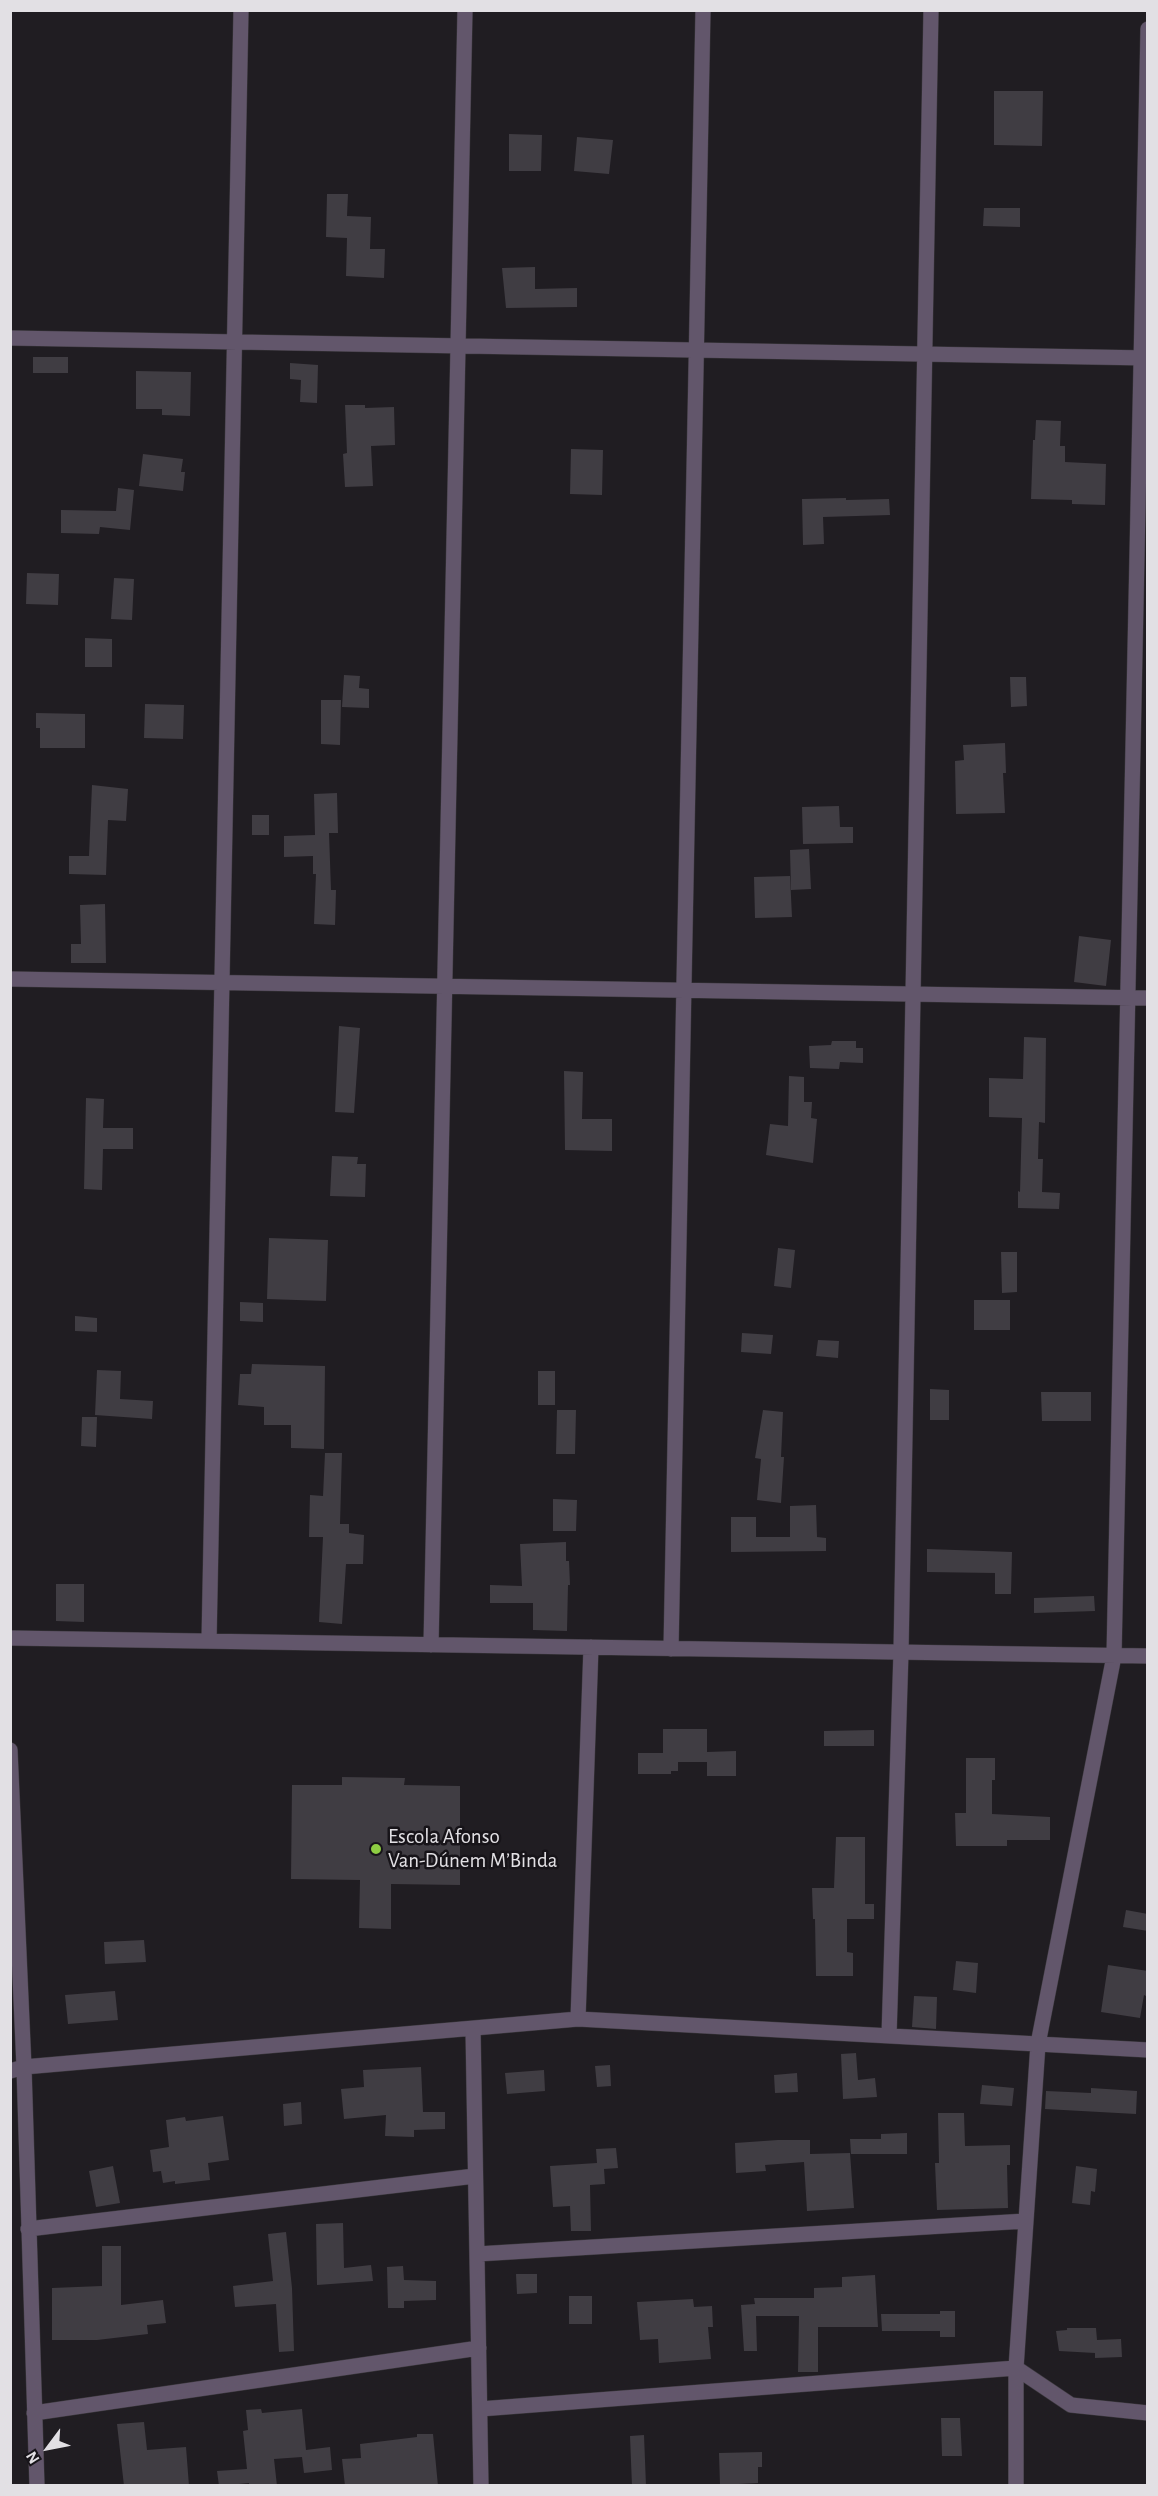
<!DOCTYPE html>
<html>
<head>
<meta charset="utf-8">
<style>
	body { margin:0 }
	#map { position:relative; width:1158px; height:2496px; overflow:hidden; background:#201d22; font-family:"Alegreya Sans",sans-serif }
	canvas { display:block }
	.frame { position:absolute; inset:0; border:12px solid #e2e0e4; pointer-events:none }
	.north { position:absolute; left:18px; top:2418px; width:60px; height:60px; -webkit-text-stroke:4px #171419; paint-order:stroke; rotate:238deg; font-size:16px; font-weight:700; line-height:24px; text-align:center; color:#e2e0e4 }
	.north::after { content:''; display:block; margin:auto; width:21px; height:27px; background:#e2e0e4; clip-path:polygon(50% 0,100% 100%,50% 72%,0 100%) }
</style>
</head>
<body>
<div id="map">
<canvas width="1158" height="2496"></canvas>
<div class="frame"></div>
<div class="north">N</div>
</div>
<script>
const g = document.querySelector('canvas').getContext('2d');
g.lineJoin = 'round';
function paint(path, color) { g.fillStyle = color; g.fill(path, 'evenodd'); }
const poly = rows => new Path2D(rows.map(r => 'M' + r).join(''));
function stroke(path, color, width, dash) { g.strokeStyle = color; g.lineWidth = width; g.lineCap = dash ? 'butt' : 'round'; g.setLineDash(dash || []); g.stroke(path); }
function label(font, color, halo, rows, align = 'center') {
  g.font = font + ' "Alegreya Sans",sans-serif'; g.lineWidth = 5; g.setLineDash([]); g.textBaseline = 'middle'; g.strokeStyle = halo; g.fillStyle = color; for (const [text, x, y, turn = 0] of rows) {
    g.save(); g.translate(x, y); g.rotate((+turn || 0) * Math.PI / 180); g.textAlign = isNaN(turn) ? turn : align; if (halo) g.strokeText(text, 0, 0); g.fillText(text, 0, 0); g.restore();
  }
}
const building = poly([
	[994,91,1043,91,1042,146,994,145],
	[509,134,542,135,541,171,509,171],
	[577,137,613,140,609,174,574,171],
	[327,194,348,194,347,216,371,217,370,249,385,249,384,278,346,276,347,238,326,237],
	[984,208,1020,208,1020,227,983,226],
	[535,267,535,289,577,288,577,307,506,308,502,268],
	[33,357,68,357,68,373,33,373],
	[290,363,318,365,317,403,300,402,301,380,290,379],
	[136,371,191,372,190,416,162,415,162,409,136,409],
	[345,405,365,405,365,408,394,407,395,445,371,446,373,486,345,487,343,454,347,453],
	[1036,420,1061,421,1060,446,1065,446,1065,462,1106,464,1105,505,1072,504,1072,500,1031,499,1033,440,1035,440],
	[571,449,603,450,602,495,570,494],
	[143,454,183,459,181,472,185,472,183,491,139,486],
	[118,488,134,490,130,530,100,527,99,534,61,533,61,510,116,511],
	[846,498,846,500,889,499,890,515,823,517,824,544,803,545,802,499],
	[27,573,59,574,58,605,26,604],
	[114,578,134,579,132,620,111,619],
	[85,638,112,639,112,667,85,667],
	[344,675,360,676,359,688,369,689,369,708,342,707],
	[1010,677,1026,677,1027,706,1011,707],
	[321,700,341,700,340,745,321,744],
	[145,704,184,705,183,739,144,738],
	[36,713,85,714,85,748,40,748,40,728,36,728],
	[1005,743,1006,773,1003,773,1005,813,956,814,955,761,964,760,963,745],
	[92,785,128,789,126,821,108,820,106,875,69,874,69,856,89,856],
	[337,793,338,833,329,833,331,890,336,890,335,925,314,924,316,874,313,874,313,856,284,857,284,836,315,835,314,794],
	[839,806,840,827,853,827,853,843,803,844,802,807],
	[252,815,269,815,269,835,252,835],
	[809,849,811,889,791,890,790,850],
	[790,876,792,917,755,918,754,877],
	[105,904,106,963,71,963,71,944,81,944,80,905],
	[1079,936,1111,940,1106,986,1074,982],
	[339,1026,360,1028,354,1113,335,1112],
	[1024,1037,1046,1038,1045,1123,1039,1122,1038,1159,1043,1159,1042,1192,1060,1193,1059,1209,1018,1208,1018,1191,1020,1192,1022,1118,989,1117,989,1078,1023,1079],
	[832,1041,856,1041,856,1048,863,1048,863,1063,840,1062,839,1069,810,1068,809,1046,831,1045],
	[564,1071,583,1072,582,1119,612,1119,612,1151,565,1150],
	[789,1076,804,1077,804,1102,812,1102,811,1118,817,1119,813,1163,766,1155,770,1124,788,1126],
	[86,1098,104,1099,103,1128,133,1128,133,1149,103,1149,102,1190,84,1189],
	[332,1156,358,1157,357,1164,366,1164,365,1197,330,1196],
	[269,1238,328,1240,326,1301,267,1299],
	[778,1248,795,1250,791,1288,774,1286],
	[1001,1252,1017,1252,1017,1292,1002,1293],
	[974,1300,1010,1300,1010,1330,974,1330],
	[240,1302,263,1303,263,1322,240,1321],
	[75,1316,97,1318,97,1332,75,1331],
	[742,1333,773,1335,771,1354,741,1352],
	[818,1340,839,1341,838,1358,816,1356],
	[252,1364,325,1366,324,1449,291,1448,291,1425,264,1425,264,1407,238,1405,240,1374,251,1374],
	[97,1370,121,1371,120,1399,153,1401,152,1419,95,1415],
	[538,1371,555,1371,555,1405,538,1405],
	[930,1389,949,1390,949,1420,930,1420],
	[1041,1392,1091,1392,1091,1421,1042,1421],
	[557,1410,576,1410,575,1454,556,1454],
	[763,1410,783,1412,781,1457,784,1457,781,1503,757,1500,761,1459,755,1458],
	[82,1417,97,1417,96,1447,81,1446],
	[325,1453,342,1453,340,1524,349,1524,349,1533,364,1535,363,1564,346,1564,342,1624,319,1622,323,1537,309,1537,310,1495,323,1496],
	[553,1499,577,1500,576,1531,553,1531],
	[816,1505,817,1537,826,1538,826,1551,731,1552,731,1517,756,1517,756,1537,790,1537,790,1506],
	[566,1542,566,1561,569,1561,570,1585,568,1585,567,1631,533,1630,533,1603,490,1603,490,1585,522,1586,520,1544],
	[927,1549,1012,1552,1011,1594,995,1594,995,1573,927,1572],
	[56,1584,84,1584,84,1622,56,1621],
	[1094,1596,1095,1611,1034,1613,1034,1598],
	[663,1729,707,1729,707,1752,736,1751,736,1776,707,1776,707,1758,707,1762,678,1762,678,1771,671,1771,671,1774,638,1774,638,1753,663,1753],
	[874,1730,874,1746,824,1746,824,1731],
	[966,1758,995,1758,995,1780,992,1780,992,1814,1050,1817,1050,1840,1007,1840,1007,1846,956,1846,955,1813,966,1813],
	[342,1777,405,1778,404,1785,460,1786,460,1885,391,1884,391,1929,359,1928,360,1880,291,1879,292,1785,342,1785],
	[836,1837,865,1837,865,1904,874,1904,874,1919,847,1919,847,1952,853,1953,853,1976,816,1976,815,1919,813,1919,812,1888,834,1888],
	[1126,1910,1148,1914,1148,1931,1123,1927],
	[144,1940,146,1962,105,1964,104,1942],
	[956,1961,978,1963,976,1993,953,1990],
	[1108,1965,1148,1971,1146,1996,1144,1995,1140,2018,1101,2012],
	[115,1991,118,2020,68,2024,65,1995],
	[914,1996,937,1997,936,2029,912,2027],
	[856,2053,858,2080,875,2078,877,2097,843,2099,841,2054],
	[610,2065,611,2086,597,2087,595,2066],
	[421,2067,423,2112,445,2112,445,2129,414,2130,414,2137,385,2136,386,2115,344,2119,341,2089,364,2087,363,2070],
	[544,2070,545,2091,507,2094,505,2073],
	[797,2073,798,2092,775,2093,774,2075],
	[982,2085,1014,2088,1012,2106,980,2104],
	[1091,2088,1137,2091,1136,2114,1045,2109,1046,2091,1091,2093],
	[301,2102,302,2124,284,2126,283,2104],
	[938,2113,964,2113,965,2146,1010,2145,1010,2165,1007,2165,1008,2208,937,2210,935,2163,939,2163],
	[223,2116,229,2160,208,2163,210,2180,175,2184,175,2181,163,2183,161,2171,153,2172,150,2150,169,2147,166,2120,185,2117,186,2121],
	[907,2133,907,2154,851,2154,850,2139,881,2139,881,2134],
	[778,2140,810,2140,810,2154,850,2153,854,2208,807,2211,804,2162,765,2165,766,2171,736,2173,735,2143],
	[616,2148,618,2168,604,2169,605,2184,590,2185,591,2231,571,2231,570,2206,553,2207,550,2166,597,2163,596,2149],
	[113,2166,120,2203,96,2207,89,2171],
	[1076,2166,1097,2169,1095,2192,1091,2191,1090,2205,1072,2203],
	[343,2223,344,2268,371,2265,373,2281,317,2285,316,2224],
	[286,2232,292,2288,294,2351,279,2352,276,2304,235,2307,233,2286,273,2281,268,2234],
	[102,2246,121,2246,121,2305,163,2300,166,2323,147,2325,148,2334,97,2340,52,2340,52,2288,102,2286],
	[403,2266,404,2280,436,2281,436,2300,404,2301,404,2308,388,2308,387,2267],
	[516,2274,537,2274,537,2293,517,2294],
	[875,2275,878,2327,818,2327,818,2372,798,2372,799,2316,756,2316,757,2351,744,2351,741,2305,755,2304,754,2298,814,2298,814,2288,842,2287,842,2277],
	[569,2296,592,2296,592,2324,569,2324],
	[693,2299,694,2307,712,2306,713,2327,708,2327,711,2359,659,2363,658,2339,640,2340,637,2302],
	[940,2311,955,2311,955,2337,940,2337,940,2331,882,2331,881,2314,940,2314],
	[1067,2328,1096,2328,1097,2340,1121,2339,1122,2357,1095,2358,1095,2353,1059,2351,1056,2331,1067,2330],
	[261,2409,262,2413,302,2409,306,2450,330,2447,332,2470,304,2473,302,2457,274,2459,277,2486,249,2486,249,2483,219,2486,217,2471,247,2469,243,2431,248,2430,246,2410],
	[941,2418,960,2418,962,2456,942,2456],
	[144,2422,147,2450,186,2447,189,2486,124,2486,117,2424],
	[417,2434,433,2434,438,2486,345,2486,342,2459,361,2458,360,2444,417,2437],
	[644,2435,646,2486,632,2486,630,2436],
	[762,2452,762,2467,758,2467,758,2483,720,2485,719,2453]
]);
const minor = poly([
	[10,338,1148,358],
	[10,979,1148,998],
	[10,1638,1148,1656],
	[209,1641,241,10],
	[431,1645,465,10],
	[671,1649,703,10],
	[10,1750,24,2067,37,2486],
	[578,2019,591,1647],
	[473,2029,481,2486],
	[889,2036,901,1652,931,10],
	[10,2071,24,2067,578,2019,1148,2050],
	[28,2229,475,2176],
	[477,2254,1026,2221],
	[480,2409,1016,2368,1071,2405,1148,2413],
	[34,2413,479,2348],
	[1016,2486,1016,2368,1038,2044,1114,1656,1148,29]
]);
const markers = [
	[376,1849,6,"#8ecd43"]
];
const poiNames = [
	["Escola Afonso",388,1837],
	["Van-Dúnem M’Binda",388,1861]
];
paint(building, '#403d43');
stroke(minor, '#3b383d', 16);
stroke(minor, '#62566b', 15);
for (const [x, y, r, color] of markers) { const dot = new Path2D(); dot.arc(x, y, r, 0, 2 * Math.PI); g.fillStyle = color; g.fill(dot); stroke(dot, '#171419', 2); }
label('21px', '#e2e0e4', '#171419', poiNames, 'left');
</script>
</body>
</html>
